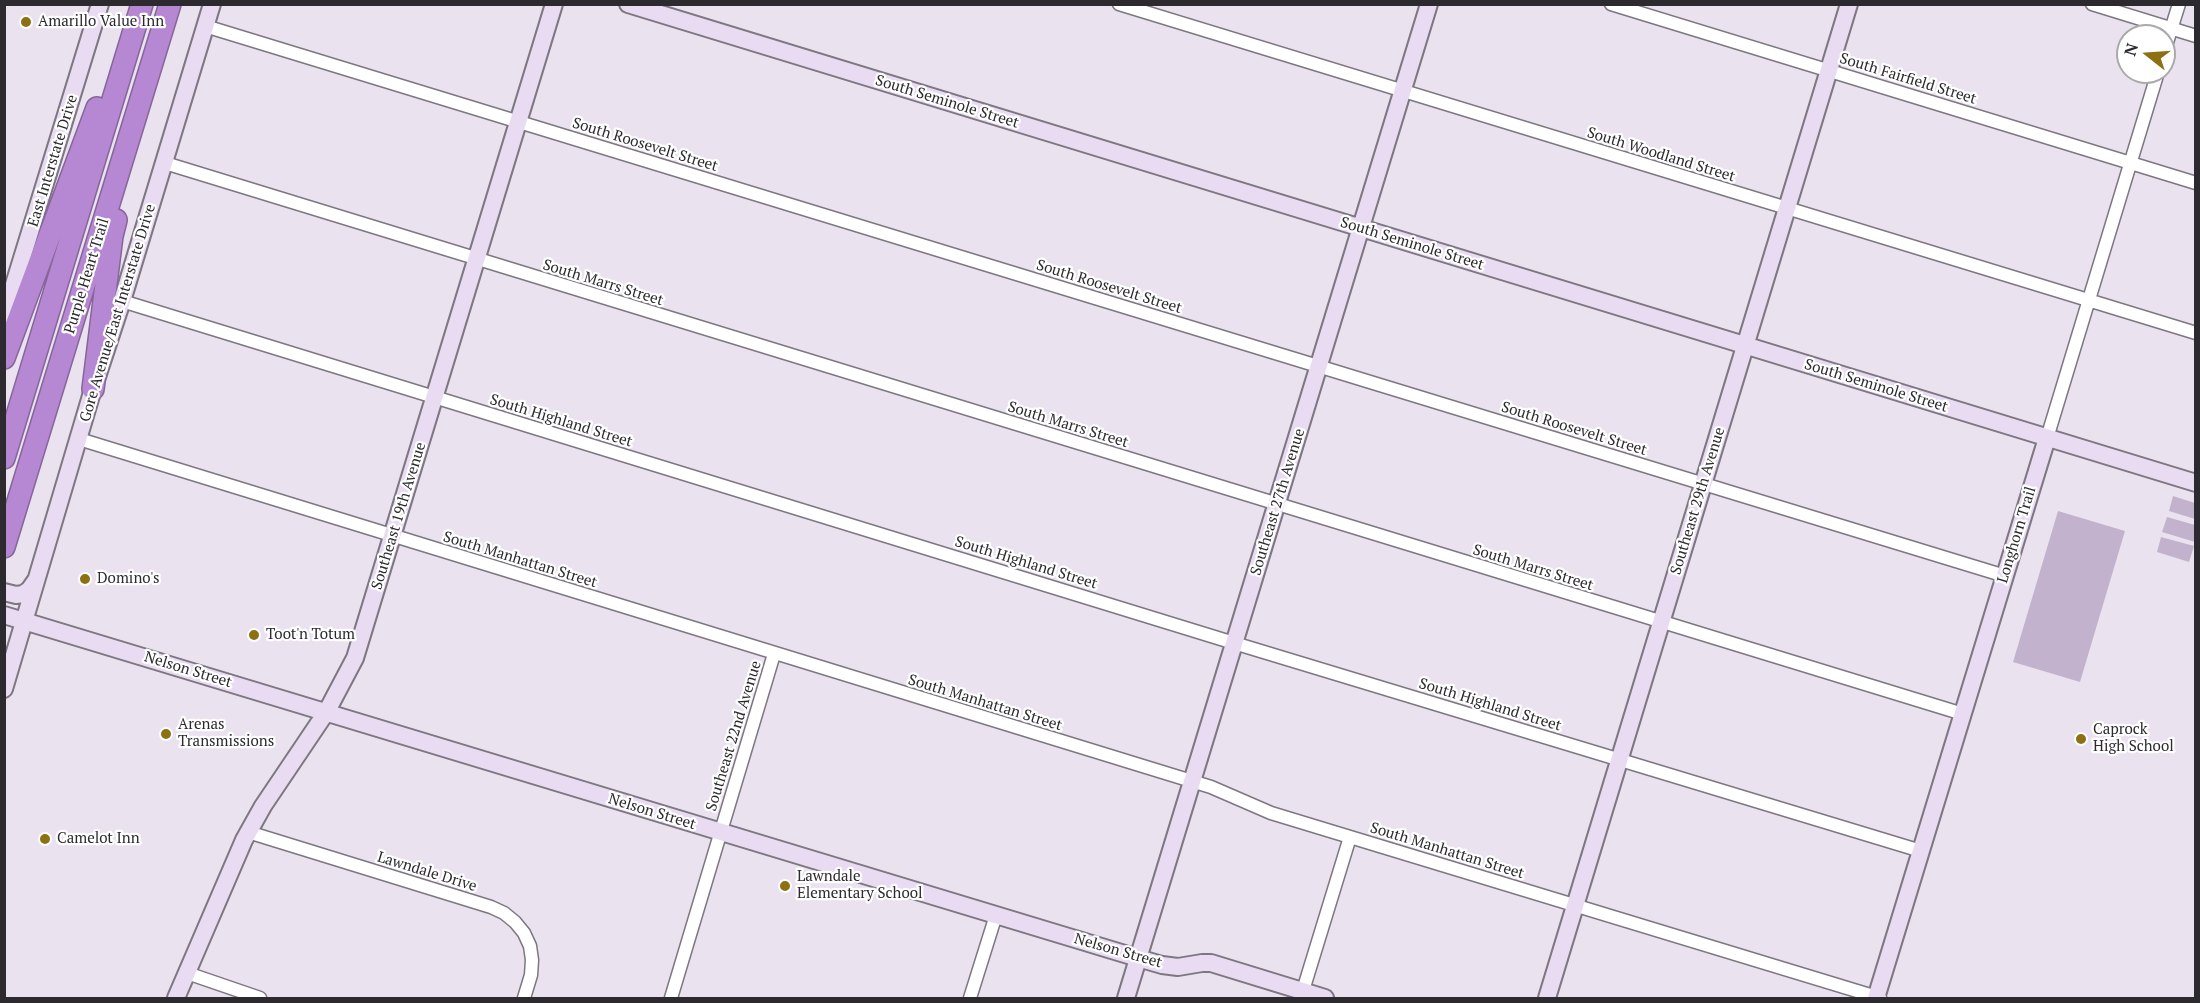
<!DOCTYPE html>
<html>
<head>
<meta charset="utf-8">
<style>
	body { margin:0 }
	#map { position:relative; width:2200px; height:1003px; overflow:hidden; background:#eae3ef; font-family:"PT Serif",serif }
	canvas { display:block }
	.frame { position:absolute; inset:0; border:6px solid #2c2a2e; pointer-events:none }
	.north { position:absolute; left:2116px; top:24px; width:60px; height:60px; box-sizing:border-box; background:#fff; border:2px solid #abaaab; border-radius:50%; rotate:287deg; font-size:16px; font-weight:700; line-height:24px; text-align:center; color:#2c2a2e }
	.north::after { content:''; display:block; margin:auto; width:21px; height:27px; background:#8c7012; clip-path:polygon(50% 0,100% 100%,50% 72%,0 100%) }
</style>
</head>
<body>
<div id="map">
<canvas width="2200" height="1003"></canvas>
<div class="frame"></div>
<div class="north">N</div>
</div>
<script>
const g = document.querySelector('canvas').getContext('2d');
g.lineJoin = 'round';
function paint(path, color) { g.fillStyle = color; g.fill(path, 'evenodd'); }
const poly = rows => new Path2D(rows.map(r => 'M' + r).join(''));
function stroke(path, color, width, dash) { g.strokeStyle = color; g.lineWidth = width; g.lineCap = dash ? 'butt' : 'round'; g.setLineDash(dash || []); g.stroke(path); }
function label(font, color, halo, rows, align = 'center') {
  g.font = font + ' "PT Serif",serif'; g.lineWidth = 4.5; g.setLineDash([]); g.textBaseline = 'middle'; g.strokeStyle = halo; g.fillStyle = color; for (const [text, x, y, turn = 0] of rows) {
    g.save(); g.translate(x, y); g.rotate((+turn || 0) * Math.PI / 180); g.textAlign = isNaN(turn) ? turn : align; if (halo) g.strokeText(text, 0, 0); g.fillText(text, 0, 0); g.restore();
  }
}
const green = poly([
	[2173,496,2195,503,2195,519,2169,511],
	[2058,511,2125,531,2080,682,2013,662],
	[2167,517,2195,525,2195,542,2162,532],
	[2161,537,2194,546,2189,562,2157,552]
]);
const street = poly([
	[1119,4,2196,333],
	[1611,4,2196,183],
	[2092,4,2196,36],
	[205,26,2005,576],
	[2164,52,2179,4],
	[165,163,1963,714],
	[122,301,1234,643,1921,851],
	[2047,438,2158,72],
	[79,439,1211,787,1271,813,1880,998],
	[248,832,491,907,504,913,515,922,524,933,530,946,532,960,531,975,524,998],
	[187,973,260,998],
	[1301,997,1350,837],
	[671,998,774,654],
	[970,998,996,915]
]);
const secondary = poly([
	[628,4,2196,483],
	[4,317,100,4],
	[4,592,16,595,23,594,29,590,36,580],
	[4,615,1138,958,1162,965,1178,967,1202,963,1211,963,1325,998],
	[4,689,93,389,122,301,212,4],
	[176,998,244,840,263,806,327,711,355,658,554,4],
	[1126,998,1429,4],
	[1547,998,1849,4],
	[1876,998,2047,438]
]);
const highway = poly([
	[4,358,97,108],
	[93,389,112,236,116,220],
	[4,458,142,4],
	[4,547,170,4]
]);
const markers = [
	[26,22,6,"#8c7012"],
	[85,579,6,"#8c7012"],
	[254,635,6,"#8c7012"],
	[166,734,6,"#8c7012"],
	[2081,739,6,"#8c7012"],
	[45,839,6,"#8c7012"],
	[785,886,6,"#8c7012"]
];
const poiNames = [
	["Amarillo Value Inn",38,22],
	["Domino's",97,579],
	["Toot'n Totum",266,635],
	["Arenas",178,725],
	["Transmissions",178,742],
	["Caprock",2093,730],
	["High School",2093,747],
	["Camelot Inn",57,839],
	["Lawndale",797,877],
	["Elementary School",797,894]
];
const streetNames = [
	["South Fairfield Street",1908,79,17],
	["South Seminole Street",947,102,17],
	["South Roosevelt Street",645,145,17],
	["South Woodland Street",1661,155,17],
	["East Interstate Drive",53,161,-73],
	["South Seminole Street",1412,244,17],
	["Purple Heart Trail",87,276,-73],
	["South Marrs Street",603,283,17],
	["South Roosevelt Street",1109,287,17],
	["Gore Avenue/East Interstate Drive",118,313,-73],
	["South Seminole Street",1876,386,17],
	["South Highland Street",561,421,17],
	["South Marrs Street",1068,425,17],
	["South Roosevelt Street",1574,429,17],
	["Southeast 29th Avenue",1698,501,-73],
	["Southeast 27th Avenue",1278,502,-73],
	["Southeast 19th Avenue",399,516,-73],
	["Longhorn Trail",2017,535,-73],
	["South Manhattan Street",520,560,17],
	["South Highland Street",1026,563,17],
	["South Marrs Street",1533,568,17],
	["Nelson Street",188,670,17],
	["South Manhattan Street",985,703,17],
	["South Highland Street",1490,705,17],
	["Southeast 22nd Avenue",734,736,-73],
	["Nelson Street",652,812,17],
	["South Manhattan Street",1447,851,17],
	["Lawndale Drive",427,872,17],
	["Nelson Street",1118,951,16]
];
paint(green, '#c3b2ce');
stroke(street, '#7d7781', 15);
stroke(secondary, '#7d7781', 20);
stroke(highway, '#866699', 24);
stroke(street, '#fff', 12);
stroke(secondary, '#e9dbf2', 16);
stroke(highway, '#b687d3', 21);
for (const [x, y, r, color] of markers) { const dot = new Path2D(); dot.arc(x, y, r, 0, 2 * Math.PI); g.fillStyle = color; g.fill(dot); stroke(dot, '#fff', 2); }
label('15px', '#2c2a2e', '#fff', poiNames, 'left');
label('15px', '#2c2a2e', '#fff', streetNames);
</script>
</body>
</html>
